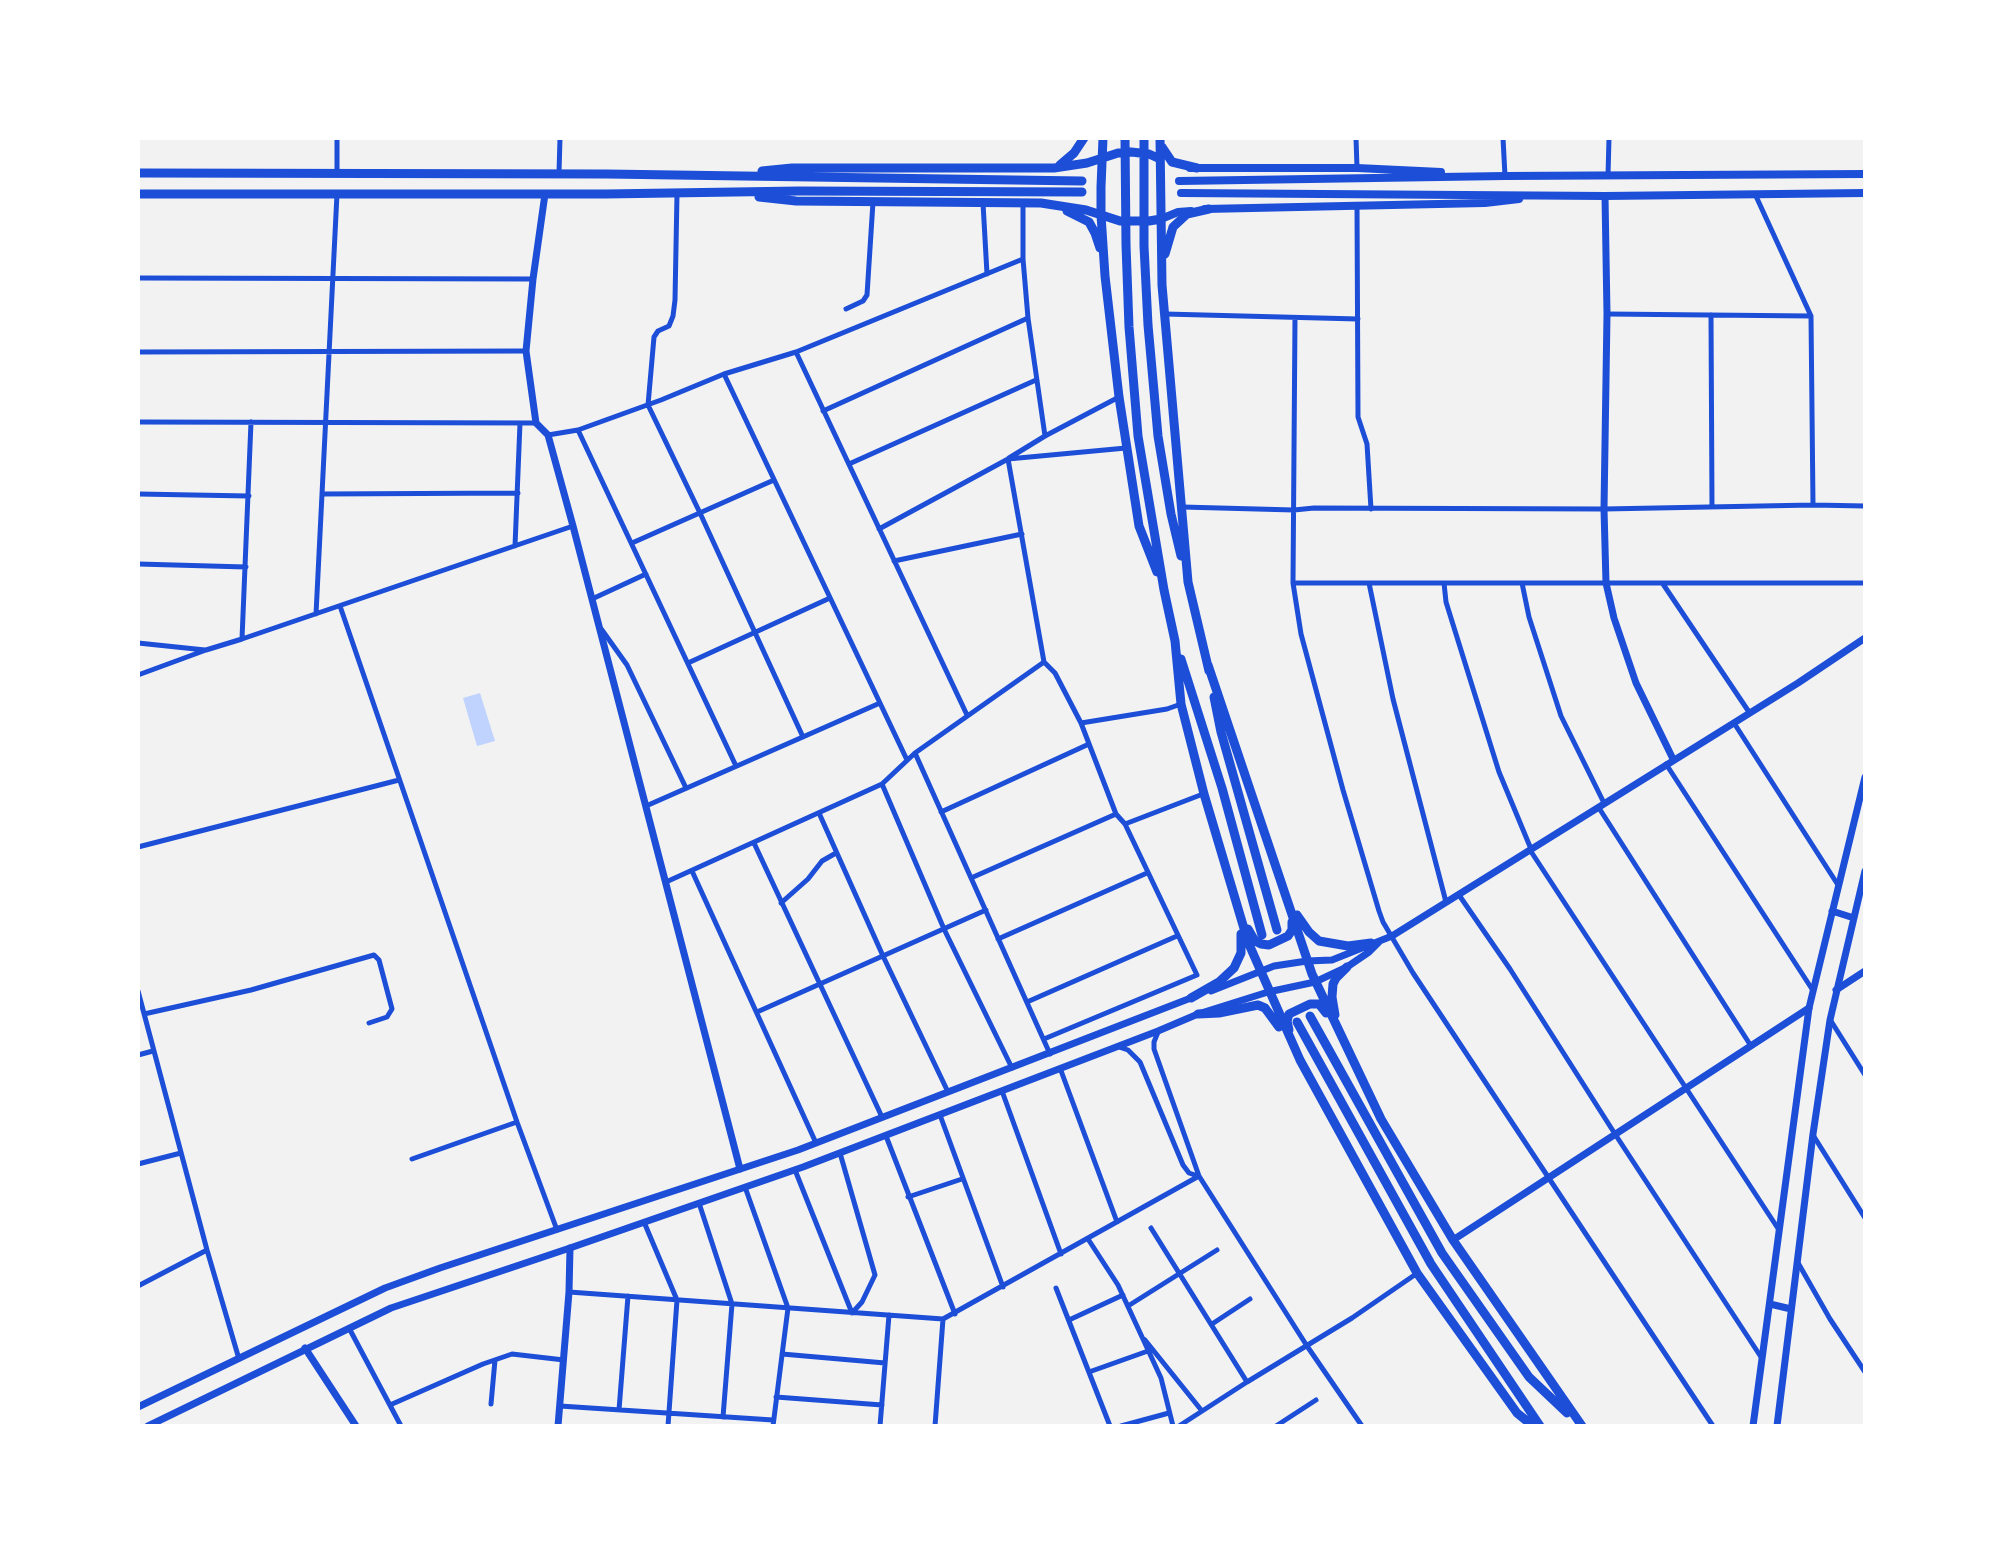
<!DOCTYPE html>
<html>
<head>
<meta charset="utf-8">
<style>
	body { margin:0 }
	#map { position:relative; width:2003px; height:1564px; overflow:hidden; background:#f2f2f2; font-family:"Libre Baskerville",serif }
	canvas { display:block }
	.frame { position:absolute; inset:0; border:140px solid #fff; pointer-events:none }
</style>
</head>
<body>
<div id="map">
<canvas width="2003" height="1564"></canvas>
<div class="frame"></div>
</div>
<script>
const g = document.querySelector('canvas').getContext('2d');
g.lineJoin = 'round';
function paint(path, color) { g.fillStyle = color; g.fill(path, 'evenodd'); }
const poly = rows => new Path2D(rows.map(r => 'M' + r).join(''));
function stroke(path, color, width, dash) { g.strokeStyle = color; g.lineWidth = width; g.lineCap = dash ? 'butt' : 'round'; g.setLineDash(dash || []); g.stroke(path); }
const water = poly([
	[480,693,495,741,477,746,463,698]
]);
const minor = poly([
	[1356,138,1357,168],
	[1503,138,1505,176],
	[337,173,337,138],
	[559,173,560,138],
	[1608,176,1609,138],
	[677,194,675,300,673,316,669,326,658,331,654,337,648,405,700,513,803,737],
	[1755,194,1811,316,1813,505],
	[983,203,987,274],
	[1023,203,1023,259,1028,318,1045,436],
	[1357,206,1358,417,1367,444,1371,509],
	[138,278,533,279],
	[846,309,863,301,867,295,873,202],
	[1165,314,1358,319],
	[1607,314,1811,316],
	[1711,315,1712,507],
	[1295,318,1293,583,1301,634,1343,790,1379,911,1383,922,1413,973,1713,1426],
	[138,352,526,351],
	[796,352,967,715],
	[724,374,907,760],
	[823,411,1028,318],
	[138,422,536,423],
	[578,430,736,766],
	[548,435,578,430,661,400,724,374,796,352,1023,259],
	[1009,458,1045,436,1119,397],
	[1008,459,1044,662,1055,673,1081,723,1116,814,1125,824,1197,975,1044,1039],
	[849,464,1036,380],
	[138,494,249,496],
	[322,494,518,493],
	[1182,507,1294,510,1314,508,1604,509,1813,505,1865,506],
	[879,529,1008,459,1126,448],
	[632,543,774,480],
	[515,546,520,423],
	[894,561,1022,534],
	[138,564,246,567],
	[1293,583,1865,583],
	[1369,583,1393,699,1446,902],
	[1444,583,1446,602,1499,772,1531,849],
	[1522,583,1529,617,1561,716,1604,803],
	[1663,584,1749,712],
	[592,599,646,574],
	[340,606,517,1122,557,1230],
	[316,614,337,194],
	[602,630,627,665,686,788],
	[242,639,251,422],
	[138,643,205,650],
	[688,663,830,598],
	[138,675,206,650,242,639,573,526],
	[1081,723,1167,709,1181,704],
	[1734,723,1838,885],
	[915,753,1050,1054],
	[1666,764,1812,989],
	[882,784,944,929,1012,1068],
	[646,806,880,703],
	[1599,808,1751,1046],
	[941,812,1089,744],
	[819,813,883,956,948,1092],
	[1125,824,1203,794],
	[754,843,882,1117],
	[138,847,399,780],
	[1530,850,1779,1230],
	[692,871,816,1143],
	[971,878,1116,814],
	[666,882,882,784,915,753,1044,662],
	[1459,895,1510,969,1615,1134,1761,1357],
	[781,903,808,879,822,861,836,853],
	[998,939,1147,873],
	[138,991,207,1250,239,1359],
	[1027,1002,1177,936],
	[757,1012,986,910],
	[144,1014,251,990,374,955,379,960,392,1009,387,1017,369,1023],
	[1831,1021,1865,1075],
	[1158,1032,1154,1042,1154,1049,1199,1176,1307,1346,1362,1426],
	[1119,1047,1128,1050,1140,1062,1183,1165,1189,1173,1198,1176],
	[138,1055,153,1051],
	[1060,1068,1117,1222],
	[1002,1091,1061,1254],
	[940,1115,1003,1287],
	[1813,1135,1865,1218],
	[886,1136,955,1314],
	[412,1159,517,1122],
	[138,1164,181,1153],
	[795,1170,852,1313,862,1302,875,1275,840,1153],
	[745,1187,788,1308,773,1426],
	[908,1197,962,1179],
	[699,1203,732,1304,723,1417],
	[644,1222,677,1300,668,1426],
	[1151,1228,1247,1382],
	[1088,1239,1118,1285,1161,1378,1173,1426],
	[1797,1261,1830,1319,1865,1372],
	[138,1286,207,1250],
	[1056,1288,1110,1426],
	[569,1292,943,1319,1199,1176],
	[1128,1306,1217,1250],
	[1069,1320,1123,1295],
	[1212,1324,1250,1299],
	[349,1328,401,1426],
	[1145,1340,1202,1411],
	[782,1354,885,1363],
	[1089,1372,1148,1351],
	[776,1397,882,1405],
	[491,1404,495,1360],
	[390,1405,483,1364,512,1354,564,1360],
	[560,1406,773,1420],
	[619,1410,628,1296],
	[880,1426,889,1315],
	[935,1426,943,1319],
	[1121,1426,1169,1413],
	[1179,1426,1247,1382,1352,1318,1416,1274],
	[1276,1426,1316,1400]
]);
const tertiary = poly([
	[545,194,533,279,526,351,536,423,548,435,573,526,740,1169],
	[1605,196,1607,314,1604,509,1606,583,1614,618,1636,683,1673,759],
	[1836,990,1865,971],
	[1453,1240,1809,1008],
	[305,1348,356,1426],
	[558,1426,569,1292,570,1248]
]);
const secondary = poly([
	[1832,911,1854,918],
	[1211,991,1274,966,1307,961,1332,960,1392,936,1798,683,1865,638],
	[1770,1304,1791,1309],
	[138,1407,385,1288,440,1268,798,1150,1196,996],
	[148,1426,391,1308,570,1248,803,1167,1158,1031,1198,1014,1268,992,1315,982,1347,967,1369,952,1379,942],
	[1753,1426,1809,1008,1865,777],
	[1777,1426,1813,1134,1830,1020,1865,871]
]);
const primary = poly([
	[1190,168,1357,168,1441,172],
	[1179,181,1505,176,1865,174],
	[1181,193,1605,196,1865,193],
	[1205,209,1485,203,1519,199],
	[1161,219,1178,212,1191,211]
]);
const trunk = poly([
	[1103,138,1101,187,1101,215,1105,276,1119,397,1139,526,1157,572],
	[1125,138,1126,245,1129,327,1138,436,1164,590,1175,641,1181,704,1204,794,1248,942,1300,1060,1417,1273,1517,1413,1533,1426],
	[1144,138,1144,246,1148,325,1158,436,1171,514,1181,556],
	[1160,138,1162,285,1188,582,1209,671],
	[1162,147,1172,162,1197,168],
	[1060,165,1074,153,1084,138],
	[762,171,792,168,1054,168,1087,163,1118,153,1131,152,1149,154,1160,159],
	[138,173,607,174,1082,181],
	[138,194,606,194,799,191,1082,192],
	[759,197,796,201,1041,203,1086,210,1120,221,1149,221,1161,219],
	[1067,211,1089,222,1095,233,1100,248],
	[1165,254,1173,227,1187,214,1209,209],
	[1181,659,1222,788,1262,935],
	[1208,665,1312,974,1381,1119,1453,1240,1582,1426],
	[1214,697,1221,732,1277,930],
	[1297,915,1309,932,1319,941,1348,946,1371,943],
	[1248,929,1255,941,1261,944,1269,945,1288,936,1292,930,1292,922],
	[1191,998,1219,982,1234,968,1241,953,1241,934],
	[1198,1014,1219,1013,1258,1005,1265,1008,1279,1027],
	[1335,1015,1332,997,1333,984,1336,978,1347,967],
	[1310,1016,1442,1253,1529,1377,1567,1413],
	[1297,1022,1431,1264,1540,1426],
	[1289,1030,1287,1021,1289,1014,1310,1004,1319,1004,1326,1013]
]);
paint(water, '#bfd3fe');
stroke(minor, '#1d4ed8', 5);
stroke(tertiary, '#1d4ed8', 7);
stroke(secondary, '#1d4ed8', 7);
stroke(primary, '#1d4ed8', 8);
stroke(trunk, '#1d4ed8', 9);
</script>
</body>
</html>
